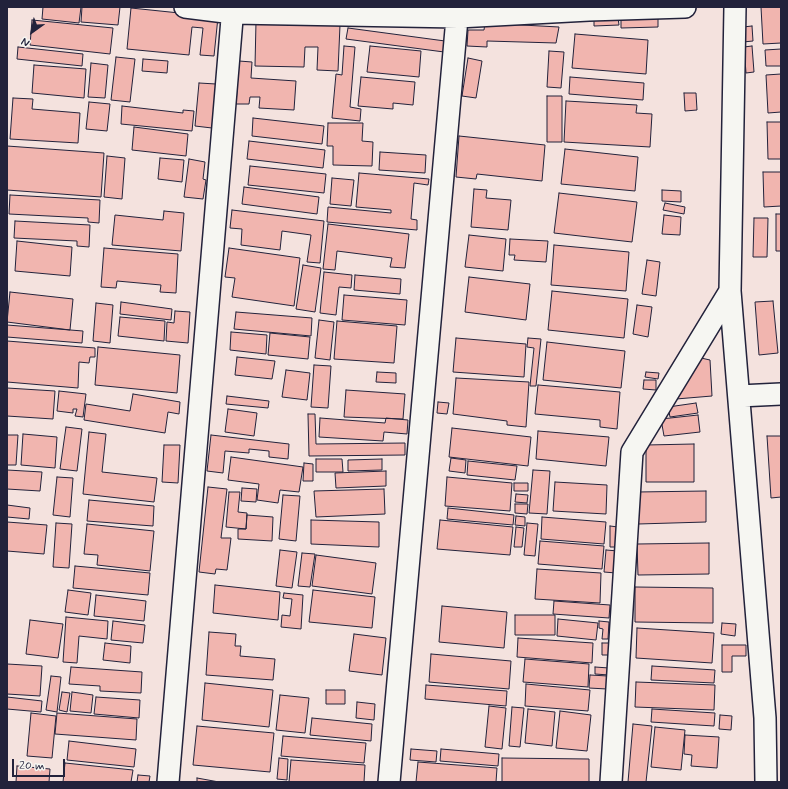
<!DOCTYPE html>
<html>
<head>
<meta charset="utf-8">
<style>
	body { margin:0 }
	#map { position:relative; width:788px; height:789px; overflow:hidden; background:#f4e2de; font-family:Mynerve,sans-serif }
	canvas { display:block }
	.frame { position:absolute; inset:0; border:8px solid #22223b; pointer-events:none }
	.north { position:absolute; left:12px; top:12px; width:40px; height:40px; -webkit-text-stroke:3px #f6f6f2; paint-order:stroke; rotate:213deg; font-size:11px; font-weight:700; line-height:16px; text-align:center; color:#22223b }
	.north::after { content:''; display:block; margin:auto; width:14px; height:18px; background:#22223b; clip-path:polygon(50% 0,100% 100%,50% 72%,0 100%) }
	.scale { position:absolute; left:12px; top:759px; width:53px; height:18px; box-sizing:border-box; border:2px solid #22223b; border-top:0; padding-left:5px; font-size:12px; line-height:14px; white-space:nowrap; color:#22223b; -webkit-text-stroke:3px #f6f6f2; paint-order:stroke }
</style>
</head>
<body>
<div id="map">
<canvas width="788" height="789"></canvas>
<div class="frame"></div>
<div class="north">N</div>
<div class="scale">20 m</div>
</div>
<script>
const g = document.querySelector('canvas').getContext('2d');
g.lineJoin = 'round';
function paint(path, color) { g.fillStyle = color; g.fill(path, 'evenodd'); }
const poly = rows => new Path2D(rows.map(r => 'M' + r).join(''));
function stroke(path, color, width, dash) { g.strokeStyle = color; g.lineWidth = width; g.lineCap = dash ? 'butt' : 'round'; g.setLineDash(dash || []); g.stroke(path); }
const building = poly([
	[43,7,81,7,79,23,42,19,43,7],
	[82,7,120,7,118,25,81,22,82,7],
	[761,7,781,7,781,43,763,44,761,7],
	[131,8,218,17,214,56,200,55,203,28,192,27,189,55,127,49,131,8],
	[594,18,618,18,619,25,594,26,594,18],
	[658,18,658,27,621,28,621,19,658,18],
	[32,20,113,28,110,54,30,45,32,20],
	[256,22,340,25,338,71,317,70,318,47,305,47,304,67,255,66,256,22],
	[485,23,559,27,556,43,487,41,487,47,467,46,468,30,484,30,485,23],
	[752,26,753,41,743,42,743,27,752,26],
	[348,28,445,41,444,52,346,39,348,28],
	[575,34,648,40,646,74,572,68,575,34],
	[344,46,355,47,350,107,361,109,360,121,332,118,336,74,342,75,344,46],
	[370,46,421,51,419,77,367,72,370,46],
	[752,46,754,72,746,73,744,47,752,46],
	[18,47,83,54,82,66,17,59,18,47],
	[781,49,781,66,766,66,765,50,781,49],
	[549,51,564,52,561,88,547,87,549,51],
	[116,57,135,59,130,102,111,100,116,57],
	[468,58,482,61,476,98,462,96,468,58],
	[143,59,168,61,167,73,142,71,143,59],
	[239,61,252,62,251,78,296,81,294,110,259,108,260,97,250,97,249,104,236,104,239,61],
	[91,63,108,65,105,98,88,97,91,63],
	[34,65,86,69,84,98,32,93,34,65],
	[781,74,781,112,768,113,766,75,781,74],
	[361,77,415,82,413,105,393,103,393,109,358,106,361,77],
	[570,77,644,83,643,100,569,94,570,77],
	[199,83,216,84,212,128,195,126,199,83],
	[684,93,696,93,697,110,685,111,684,93],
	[547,96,562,96,562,142,547,142,547,96],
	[13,98,33,99,32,109,80,113,78,143,10,139,13,98],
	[566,101,637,105,636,113,652,114,650,147,564,142,566,101],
	[89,102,110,104,107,131,86,129,89,102],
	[122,106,183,113,183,110,194,111,192,131,121,124,122,106],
	[253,118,324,126,322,144,252,136,253,118],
	[767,122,781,122,781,159,768,159,767,122],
	[328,123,363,123,362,141,373,142,372,166,333,165,333,146,327,146,328,123],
	[134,127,188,134,186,156,132,150,134,127],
	[459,136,545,145,542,181,477,174,476,179,456,177,459,136],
	[249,141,325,150,323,168,247,159,249,141],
	[7,146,104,153,101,197,7,190,7,146],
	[565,149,638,157,635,191,561,184,565,149],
	[380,152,426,155,425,173,379,170,380,152],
	[107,156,125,158,122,199,104,197,107,156],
	[160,158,184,160,182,182,158,179,160,158],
	[189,159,205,162,203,179,206,180,203,199,184,197,189,159],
	[250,166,326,174,324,193,248,185,250,166],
	[763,172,781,172,781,206,764,207,763,172],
	[359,173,429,179,428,185,414,183,411,219,417,220,417,230,327,222,328,207,391,213,391,210,356,207,359,173],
	[332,178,354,180,351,206,330,204,332,178],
	[244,187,319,197,317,214,242,204,244,187],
	[474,189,487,190,486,198,511,200,508,230,471,227,474,189],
	[662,190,681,191,681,202,662,201,662,190],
	[559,193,637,202,632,242,554,233,559,193],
	[10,195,100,200,99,223,88,222,88,218,9,214,10,195],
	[665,203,685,207,684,214,663,210,665,203],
	[232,210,324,221,320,263,307,262,311,235,282,231,280,250,241,245,242,229,230,228,232,210],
	[164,211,184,213,181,251,112,245,115,215,163,220,164,211],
	[776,214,781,214,781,251,776,251,776,214],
	[664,215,681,217,680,235,662,234,664,215],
	[754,218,768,218,767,257,753,257,754,218],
	[15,221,90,225,89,247,77,246,77,241,14,238,15,221],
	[328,224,409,234,405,268,390,267,392,258,337,251,335,270,323,269,328,224],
	[469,235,506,239,503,271,465,267,469,235],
	[510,239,548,241,546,262,514,260,515,255,509,255,510,239],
	[17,241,72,247,70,276,15,271,17,241],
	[554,245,629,252,626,291,551,285,554,245],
	[104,248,178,254,176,293,160,292,161,285,117,281,116,288,101,287,104,248],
	[229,248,300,258,294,306,232,297,235,278,225,277,229,248],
	[647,260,660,262,656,296,642,294,647,260],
	[303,265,321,268,315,312,296,309,303,265],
	[324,272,352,275,351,288,339,287,336,315,320,313,324,272],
	[355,275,401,279,400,294,354,290,355,275],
	[469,277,530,284,526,320,465,312,469,277],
	[552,291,628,299,624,338,548,330,552,291],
	[10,292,73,299,70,330,7,322,10,292],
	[344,295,407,300,405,325,342,320,344,295],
	[773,301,778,353,759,355,755,302,773,301],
	[121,302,172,309,171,320,120,314,121,302],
	[96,303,113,305,110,343,93,341,96,303],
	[637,305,652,307,648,337,633,334,637,305],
	[175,311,190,312,188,343,166,341,167,322,174,323,175,311],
	[236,312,312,318,311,336,234,329,236,312],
	[120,317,165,321,164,341,118,336,120,317],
	[319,320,334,322,330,360,315,358,319,320],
	[337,321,397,326,394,363,334,359,337,321],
	[7,325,83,331,82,343,7,337,7,325],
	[231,332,267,335,266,354,230,350,231,332],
	[270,333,310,337,308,359,268,355,270,333],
	[456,338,526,344,524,377,453,372,456,338],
	[528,338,541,339,536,386,530,386,534,348,527,347,528,338],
	[7,341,95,348,95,357,90,357,89,363,79,362,78,388,7,382,7,341],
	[547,342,625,351,621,388,543,380,547,342],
	[98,347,180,355,177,393,95,385,98,347],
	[237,357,275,361,272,379,235,375,237,357],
	[701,358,710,360,712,396,676,399,701,358],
	[314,365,331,366,328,408,311,407,314,365],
	[286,370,310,373,307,400,282,397,286,370],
	[377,372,396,373,396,383,376,382,377,372],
	[646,372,659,373,658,379,645,377,646,372],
	[456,378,529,382,526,427,507,425,507,421,453,414,456,378],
	[644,380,656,380,656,390,643,389,644,380],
	[538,385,620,392,617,429,600,427,600,420,535,414,538,385],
	[7,388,55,391,53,419,7,416,7,388],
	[346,390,405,394,403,419,344,417,346,390],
	[59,391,86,394,83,417,75,416,77,409,73,409,73,413,57,411,59,391],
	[133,394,180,402,179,414,168,412,165,433,84,420,86,404,130,411,133,394],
	[227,396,269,401,268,408,226,404,227,396],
	[438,402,449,403,447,414,437,413,438,402],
	[696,403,698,413,670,417,668,407,696,403],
	[228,409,257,413,254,436,225,432,228,409],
	[308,414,315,414,316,444,405,443,405,455,309,456,308,414],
	[698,415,700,432,664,436,661,419,698,415],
	[320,418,385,423,386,418,408,420,407,434,384,432,383,441,319,437,320,418],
	[66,427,82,429,77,471,60,469,66,427],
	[452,428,531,437,528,466,449,457,452,428],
	[538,431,609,437,606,466,536,459,538,431],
	[89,432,106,434,102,472,157,478,154,502,83,494,89,432],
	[23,434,57,437,55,468,21,465,23,434],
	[7,435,18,435,16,465,7,465,7,435],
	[211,435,289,444,288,459,269,457,269,451,249,449,249,453,225,451,223,473,207,471,211,435],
	[767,436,781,436,781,497,771,498,767,436],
	[694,444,694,482,646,482,646,445,694,444],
	[164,445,180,445,178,483,162,482,164,445],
	[231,457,303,467,299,492,280,490,278,503,257,500,259,484,228,480,231,457],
	[451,458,466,460,465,473,449,471,451,458],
	[316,459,342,459,343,472,316,472,316,459],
	[382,459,382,470,348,471,348,460,382,459],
	[468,461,517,466,515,480,467,475,468,461],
	[304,463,313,464,313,481,303,481,304,463],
	[7,470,42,472,40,491,7,489,7,470],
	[533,470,550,471,547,514,529,513,533,470],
	[386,471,386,486,336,488,335,473,386,471],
	[57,477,73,478,70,517,53,515,57,477],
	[447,477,512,483,510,511,445,506,447,477],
	[555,482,607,485,606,514,553,511,555,482],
	[514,483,528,483,528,491,514,491,514,483],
	[208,487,227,489,221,538,231,538,227,570,216,569,215,574,199,572,208,487],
	[242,488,257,489,256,502,241,501,242,488],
	[384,489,385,514,316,517,314,491,384,489],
	[706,491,706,522,638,524,637,492,706,491],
	[229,492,240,492,238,512,247,513,246,529,226,527,229,492],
	[516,494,528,495,527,503,515,502,516,494],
	[283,495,300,496,296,541,279,539,283,495],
	[89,500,154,506,153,526,87,521,89,500],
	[515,504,528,504,527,514,515,513,515,504],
	[7,505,30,508,29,519,7,517,7,505],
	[448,508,514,515,513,525,447,519,448,508],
	[247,515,273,517,272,541,238,539,238,529,246,529,247,515],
	[516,516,525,517,525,526,515,525,516,516],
	[542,517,606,522,604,544,541,539,542,517],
	[311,520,379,522,379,547,311,544,311,520],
	[440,520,513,527,510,555,437,549,440,520],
	[7,522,47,525,44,554,7,551,7,522],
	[56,523,72,524,69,568,53,567,56,523],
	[527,523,538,524,535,556,524,555,527,523],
	[87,524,154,531,150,571,97,565,98,555,84,554,87,524],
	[610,526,618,527,618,547,610,547,610,526],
	[516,527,524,528,522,547,514,547,516,527],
	[540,541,604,546,602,569,538,564,540,541],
	[709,543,709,574,638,575,637,544,709,543],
	[280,550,297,552,292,588,276,586,280,550],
	[606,550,618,551,616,573,604,572,606,550],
	[302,553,315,554,310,587,298,586,302,553],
	[316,555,376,563,372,594,312,586,316,555],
	[75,566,150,573,148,595,73,588,75,566],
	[537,569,601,573,600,603,535,599,537,569],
	[215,585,280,592,278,620,213,613,215,585],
	[635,587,713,588,713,623,635,622,635,587],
	[68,590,91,593,88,615,65,612,68,590],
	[313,590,375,597,372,628,309,622,313,590],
	[284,593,303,595,301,629,281,627,282,615,290,616,292,599,283,598,284,593],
	[96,595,146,601,144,621,94,616,96,595],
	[554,601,610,605,609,618,553,614,554,601],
	[442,606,507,612,504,648,439,642,442,606],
	[515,615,555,615,555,635,515,635,515,615],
	[66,617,108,621,107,639,79,636,77,663,63,662,66,617],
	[558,619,598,623,596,640,557,636,558,619],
	[30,620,63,624,58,658,26,654,30,620],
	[113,621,145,625,143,643,111,640,113,621],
	[599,621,609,622,608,639,602,639,603,629,599,628,599,621],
	[722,623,736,624,735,636,721,634,722,623],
	[637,628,714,633,712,663,636,658,637,628],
	[209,632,236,634,235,646,241,646,240,656,275,659,273,680,206,675,209,632],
	[354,634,386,638,382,675,349,671,354,634],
	[518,638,593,643,592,663,517,657,518,638],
	[105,643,131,646,130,663,103,660,105,643],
	[602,643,612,643,611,655,602,655,602,643],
	[722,645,746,645,746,656,732,656,732,672,722,672,722,645],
	[431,654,511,661,509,689,429,682,431,654],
	[525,659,589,664,588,687,523,682,525,659],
	[7,664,42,666,40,696,7,694,7,664],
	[652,666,715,670,714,683,651,680,652,666],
	[71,667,142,672,141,693,100,691,100,686,69,684,71,667],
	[595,667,609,668,609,675,595,674,595,667],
	[590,675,608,676,607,689,589,688,590,675],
	[51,676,61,677,57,712,46,710,51,676],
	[636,682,715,685,714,710,635,707,636,682],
	[205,683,273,690,269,727,202,720,205,683],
	[526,684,590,690,588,711,525,706,526,684],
	[426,685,507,691,506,706,425,699,426,685],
	[326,690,345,690,345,704,326,704,326,690],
	[62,692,70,693,67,712,59,710,62,692],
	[72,692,93,695,91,713,70,711,72,692],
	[280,695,309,698,305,733,276,730,280,695],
	[7,697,42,701,41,712,7,709,7,697],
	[96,697,140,700,139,718,94,714,96,697],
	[357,702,375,704,374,720,356,718,357,702],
	[489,706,506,708,502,749,485,747,489,706],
	[512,707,524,708,520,747,509,746,512,707],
	[528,709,555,712,552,746,525,743,528,709],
	[652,709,715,713,714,726,651,722,652,709],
	[560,711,591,715,587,751,556,748,560,711],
	[31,713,56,716,52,758,27,756,31,713],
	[57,713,137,719,136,740,55,734,57,713],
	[720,715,732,716,731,730,719,729,720,715],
	[312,718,372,724,371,741,310,735,312,718],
	[633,724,652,726,646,782,628,782,633,724],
	[197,726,274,733,270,772,193,765,197,726],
	[655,727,685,730,681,770,651,767,655,727],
	[685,735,719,737,717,768,691,766,692,755,684,754,685,735],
	[283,736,366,743,364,763,281,756,283,736],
	[69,741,136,749,134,767,67,760,69,741],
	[411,749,437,751,436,762,410,760,411,749],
	[441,749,499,754,498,766,440,761,441,749],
	[279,758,288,759,287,780,277,779,279,758],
	[502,758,589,759,589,782,502,782,502,758],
	[291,760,365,765,364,782,289,782,291,760],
	[418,762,497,768,496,782,416,782,418,762],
	[65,763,133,770,131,782,63,782,65,763],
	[17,766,50,769,49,782,16,782,17,766],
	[138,775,150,776,149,782,137,782,138,775],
	[197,778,219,782,197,782,197,778]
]);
const minor = poly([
	[185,7,233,13,458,17,589,10,685,7],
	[735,7,730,291,765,718,766,782],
	[739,396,781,394],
	[168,782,233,7],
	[389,782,458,7],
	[611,782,632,452,730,291]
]);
paint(building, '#f1b5af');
stroke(building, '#22223b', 1);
stroke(minor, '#22223b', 24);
stroke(minor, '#f6f6f2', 21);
</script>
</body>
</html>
